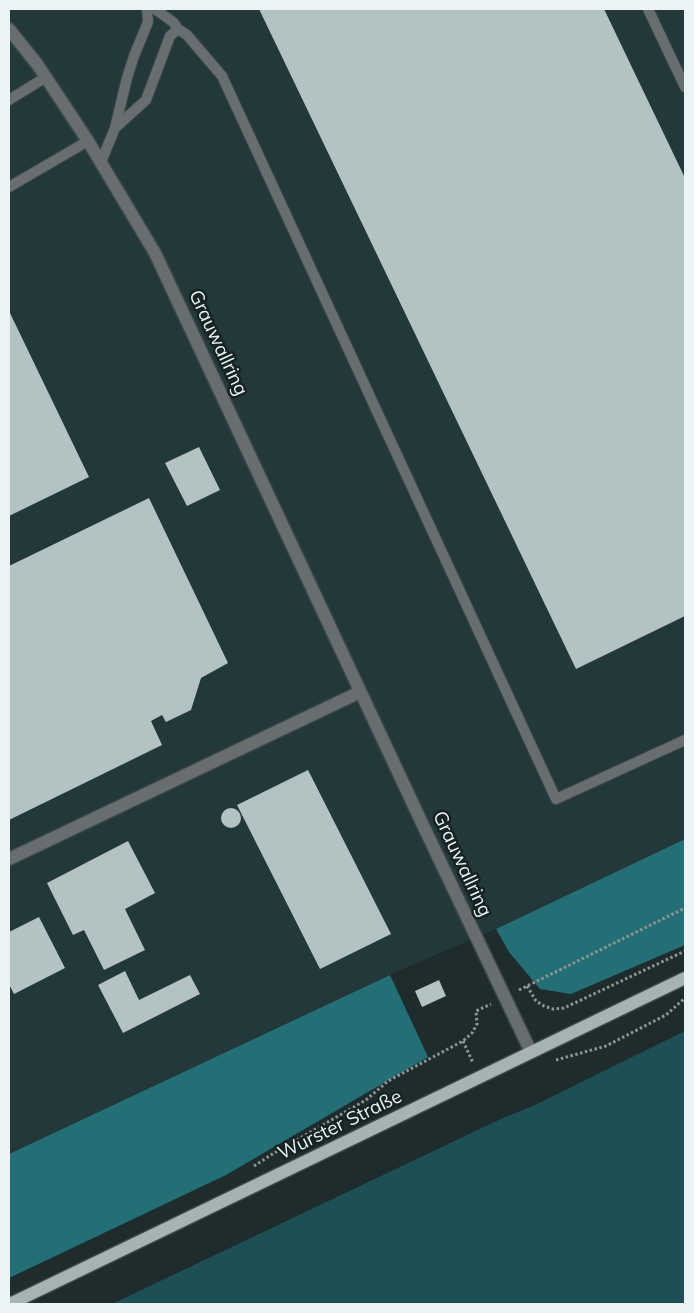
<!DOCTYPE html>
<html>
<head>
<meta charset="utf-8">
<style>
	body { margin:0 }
	#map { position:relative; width:694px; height:1313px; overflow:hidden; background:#1f2c2d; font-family:Mulish,sans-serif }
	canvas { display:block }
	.frame { position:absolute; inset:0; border:10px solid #ebf3f4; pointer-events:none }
</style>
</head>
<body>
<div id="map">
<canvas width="694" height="1313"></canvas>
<div class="frame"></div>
</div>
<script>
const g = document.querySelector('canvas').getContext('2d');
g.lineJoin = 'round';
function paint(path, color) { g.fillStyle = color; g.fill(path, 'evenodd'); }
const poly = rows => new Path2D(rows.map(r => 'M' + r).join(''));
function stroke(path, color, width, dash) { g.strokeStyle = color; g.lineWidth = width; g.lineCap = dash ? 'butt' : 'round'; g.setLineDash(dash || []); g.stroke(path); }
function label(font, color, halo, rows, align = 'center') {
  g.font = font + ' Mulish,sans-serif'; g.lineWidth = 5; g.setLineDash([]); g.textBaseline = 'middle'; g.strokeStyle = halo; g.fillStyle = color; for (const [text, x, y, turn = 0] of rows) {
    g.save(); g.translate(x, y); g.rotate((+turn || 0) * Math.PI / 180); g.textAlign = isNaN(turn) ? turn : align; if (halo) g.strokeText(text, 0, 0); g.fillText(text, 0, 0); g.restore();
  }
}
const built = poly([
	[9,9,685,9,685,839,496,929,389,975,9,1154]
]);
const green = poly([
	[685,1031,685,1304,112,1304,505,1117,533,1106]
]);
const forest = poly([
	[685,839,685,945,571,994,540,989,509,952,496,929],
	[390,975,428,1057,226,1175,9,1278,9,1154]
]);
const building = poly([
	[259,9,604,9,685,178,685,616,576,669],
	[9,311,89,477,9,516],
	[199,447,220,490,187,506,165,463],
	[149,498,228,663,201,678,191,710,166,722,162,715,151,721,162,745,9,820,9,566],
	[308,770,391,934,320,969,237,805],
	'221 818a10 10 0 1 1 20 0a10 10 0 1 1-20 0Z',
	[128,841,155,893,125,909,145,950,104,970,84,930,73,935,47,883],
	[39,917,65,968,14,994,9,984,9,932],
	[125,971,139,1000,190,975,200,994,123,1033,98,985],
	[439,980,446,996,422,1007,415,991]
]);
const path = poly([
	[527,986,536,1001,544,1006,553,1009,564,1008,685,951],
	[519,990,685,908],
	[463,1041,473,1063],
	[556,1060,606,1046,666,1015,685,998],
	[254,1166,274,1153,366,1100,388,1081,463,1041,472,1033,477,1024,476,1011,491,1004]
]);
const service = poly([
	[155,9,173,22,178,29,187,35,222,76,556,799,685,740],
	[648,9,685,87],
	[9,100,46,77],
	[115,128,146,100,170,36,178,29],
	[101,162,115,128,127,78,134,56,148,22,147,9],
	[9,187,88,141]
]);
const minor = poly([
	[9,29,37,64,88,141,155,253,421,821,531,1052],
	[9,859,360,692]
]);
const primary = poly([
	[10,1304,685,978]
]);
const streetNames = [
	["Grauwallring",218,343,65],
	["Grauwallring",462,864,65],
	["Wurster Straße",340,1125,-26]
];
paint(built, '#23383a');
paint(green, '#1d5054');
paint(forest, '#246f75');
paint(building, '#b3c3c4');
stroke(service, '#3c4849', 12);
stroke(minor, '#3c4849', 15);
stroke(primary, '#3c4849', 15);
stroke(path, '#8b9697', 3, [2.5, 2.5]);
stroke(service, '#686e6f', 10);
stroke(minor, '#686e6f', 12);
stroke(primary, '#a6b3b4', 12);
label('19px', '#ebf3f4', '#162223', streetNames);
</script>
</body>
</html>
